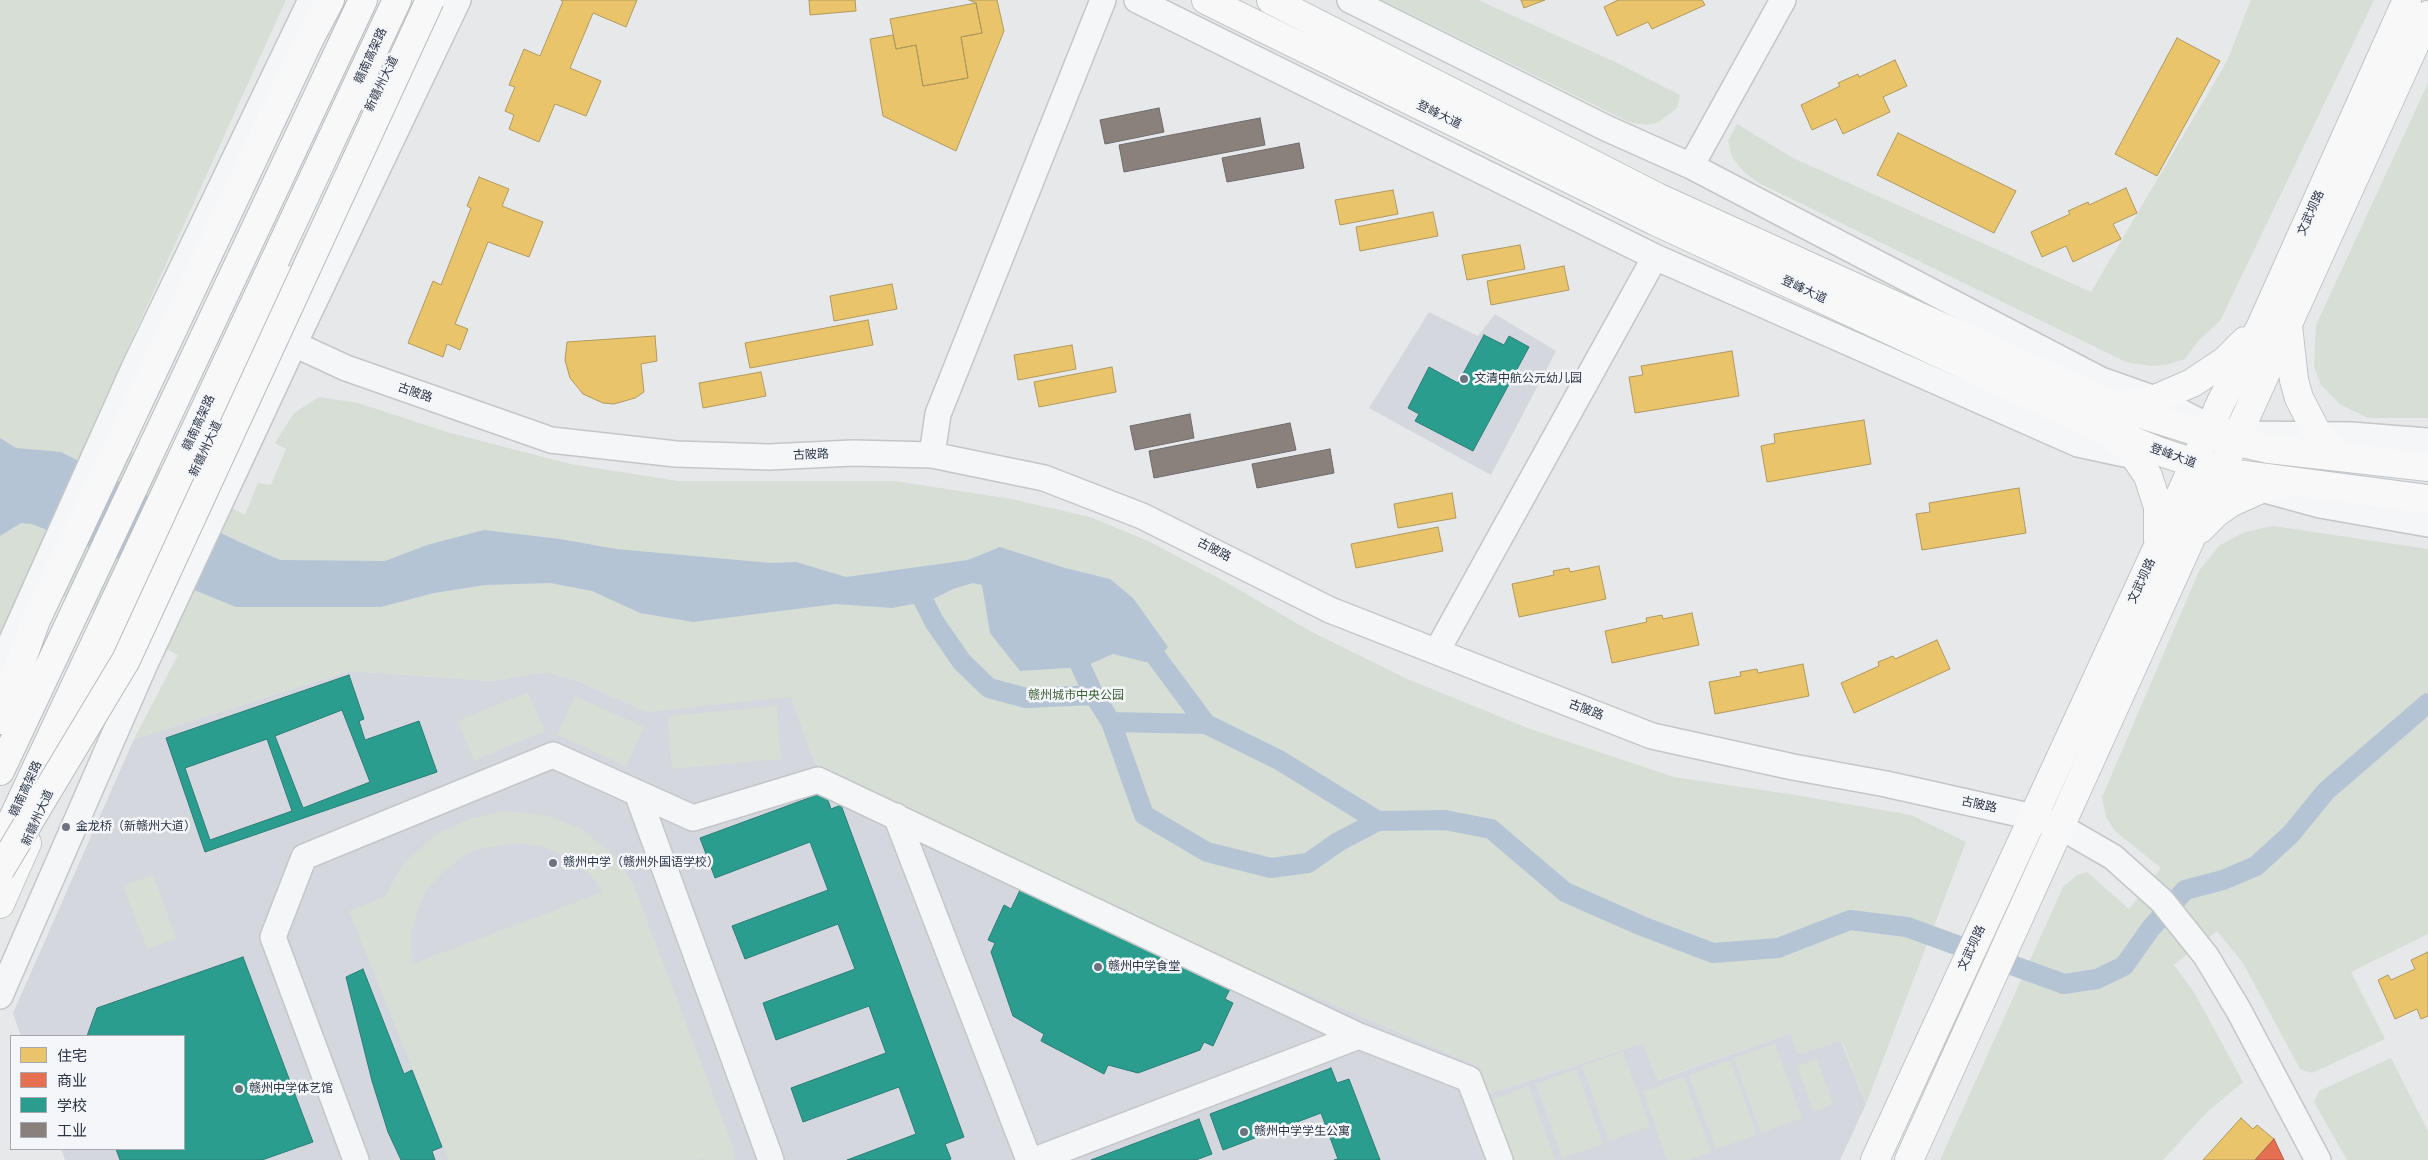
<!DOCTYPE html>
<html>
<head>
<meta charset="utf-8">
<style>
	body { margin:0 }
	#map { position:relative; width:2428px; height:1160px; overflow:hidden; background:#e6e8ea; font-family:Arial,"Noto Sans SC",sans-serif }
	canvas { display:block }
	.legend { position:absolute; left:10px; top:1035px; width:175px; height:115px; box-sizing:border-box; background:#f4f6f9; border:1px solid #a4a8b1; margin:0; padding:6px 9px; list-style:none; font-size:15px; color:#2b3445 }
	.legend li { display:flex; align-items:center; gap:10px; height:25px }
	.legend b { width:25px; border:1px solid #a4a8b1 }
</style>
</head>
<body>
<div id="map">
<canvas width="2428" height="1160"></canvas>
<ul class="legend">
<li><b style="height:14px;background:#e9c46a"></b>住宅</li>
<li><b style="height:14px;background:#e76f51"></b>商业</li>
<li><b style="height:14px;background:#2a9d8f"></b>学校</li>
<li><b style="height:14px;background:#8a817c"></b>工业</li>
</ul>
</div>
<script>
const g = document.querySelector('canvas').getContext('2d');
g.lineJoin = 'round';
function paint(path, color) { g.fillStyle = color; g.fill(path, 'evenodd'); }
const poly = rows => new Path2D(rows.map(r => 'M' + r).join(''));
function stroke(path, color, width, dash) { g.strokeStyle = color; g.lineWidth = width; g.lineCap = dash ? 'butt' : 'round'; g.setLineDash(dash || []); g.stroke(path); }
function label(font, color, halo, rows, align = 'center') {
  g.font = font + ' Arial,"Noto Sans SC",sans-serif'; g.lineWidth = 5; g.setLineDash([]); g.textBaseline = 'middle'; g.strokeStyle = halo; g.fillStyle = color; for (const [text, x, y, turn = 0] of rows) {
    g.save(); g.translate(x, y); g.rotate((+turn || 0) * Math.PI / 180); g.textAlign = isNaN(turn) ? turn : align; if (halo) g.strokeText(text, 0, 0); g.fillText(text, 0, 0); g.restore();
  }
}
const built = poly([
	[1429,312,1478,336,1495,314,1556,351,1491,475,1369,408],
	[349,671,491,681,547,672,578,681,647,712,791,696,815,763,1237,963,1478,1066,1485,1095,1643,1043,1658,1080,1791,1033,1798,1054,1841,1041,1866,1104,1840,1160,65,1160,61,1149,184,1149,184,1036,21,1036,13,1013,134,739]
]);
const green = poly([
	[0,0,286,0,91,429,245,515,258,483,271,485,286,449,275,443,294,413,319,397,358,403,447,432,570,464,678,481,895,481,1011,499,1090,517,1148,541,1224,581,1310,631,1405,678,1530,729,1674,777,1795,795,1911,815,1966,842,1866,1104,1842,1041,1798,1054,1791,1033,1657,1080,1643,1043,1485,1095,1478,1066,1237,963,815,763,791,697,647,712,578,681,547,672,491,681,349,671,134,739,178,655,28,578,0,637],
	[1382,0,1478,0,1613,61,1680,95,1677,108,1659,122,1646,125,1629,122],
	[2251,0,2374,0,2220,321,2198,341,2185,359,2166,365,2151,366,2126,362,1759,183,1744,172,1732,157,1728,141,1737,124,1793,158,2091,292,2227,61],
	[2428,83,2428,418,2368,418,2341,405,2321,385,2314,366,2316,325],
	[2273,526,2428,549,2428,934,2351,972,2385,1039,2312,1073,2300,1069,2243,963,2217,931,2174,965,2194,992,2243,1082,2207,1112,2163,1160,1940,1160,2063,887,2077,875,2087,872,2129,909,2161,868,2115,831,2106,817,2102,797,2199,571,2220,545,2245,532],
	[528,692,545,731,474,761,458,721],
	[575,696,644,727,626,766,557,735],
	[777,706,781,759,672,769,667,716],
	[508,811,545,815,580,828,609,851,622,865,632,881,733,1147,734,1160,704,1160,703,1158,698,1160,449,1160,349,911,384,897,405,862,435,835,471,818],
	[511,843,542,846,570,859,594,879,603,892,412,964,411,932,421,901,429,887,440,875,465,855,480,849],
	[153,875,176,938,147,949,123,886],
	[1775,1044,1802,1118,1761,1133,1734,1058],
	[1623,1052,1650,1126,1609,1141,1582,1066],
	[2391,1058,2428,1131,2428,1160,2347,1160,2314,1102,2319,1091],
	[1817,1059,1833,1104,1814,1112,1797,1066],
	[1730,1060,1757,1135,1716,1149,1689,1075],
	[1576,1069,1603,1144,1562,1158,1536,1084],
	[1684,1077,1711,1152,1689,1160,1667,1160,1643,1092],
	[1529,1086,1555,1160,1509,1160,1488,1101]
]);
const water = poly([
	[0,438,16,448,61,452,235,540,280,560,385,561,427,545,484,530,560,539,616,549,771,563,796,562,846,577,968,560,1000,547,1065,568,1110,579,1133,598,1168,647,1156,661,1145,662,1113,654,1083,667,1020,671,990,633,982,585,973,583,953,589,929,601,892,608,836,604,693,622,640,613,592,591,550,583,485,585,434,593,381,607,236,607,32,524,21,523,0,536]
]);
const homes = poly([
	[561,0,637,0,626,27,593,13,570,68,601,81,586,116,555,104,539,142,509,129,514,115,505,111,515,87,509,85,524,49,540,56,563,1,561,0],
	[809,0,855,0,856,11,810,15,809,0],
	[969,0,997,0,1004,31,956,151,883,116,870,39,893,35,896,49,916,45,923,86,968,78,961,37,982,33,976,3,969,0],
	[1521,0,1545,0,1524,8,1521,0],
	[1618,0,1702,0,1705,5,1652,29,1648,22,1617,36,1604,7,1618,0],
	[976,3,982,33,961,37,968,78,923,86,916,45,896,49,890,19,976,3],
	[2177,38,2220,61,2157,176,2115,154,2177,38],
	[1895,60,1907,86,1883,97,1890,112,1843,134,1836,119,1812,130,1801,105,1840,86,1838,83,1858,74,1859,77,1895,60],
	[1898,133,2016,191,1994,233,1877,175,1898,133],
	[479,177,509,189,502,206,543,222,529,257,488,242,455,324,468,329,460,350,447,344,443,357,408,343,433,281,441,285,471,208,467,206,479,177],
	[2126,188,2137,213,2113,224,2121,239,2073,262,2066,246,2042,257,2031,232,2070,214,2068,211,2088,202,2089,205,2126,188],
	[1393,190,1398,214,1340,225,1335,200,1393,190],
	[1433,212,1438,236,1360,251,1356,227,1433,212],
	[1520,245,1525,269,1467,280,1462,255,1520,245],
	[1564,266,1569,290,1491,305,1487,281,1564,266],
	[892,284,897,309,834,321,830,296,892,284],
	[868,320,873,345,750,368,745,343,868,320],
	[655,336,657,361,641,364,644,392,635,398,614,404,603,403,583,394,570,378,565,360,567,342,655,336],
	[1072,345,1076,369,1018,380,1014,355,1072,345],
	[1732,351,1739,396,1635,413,1629,377,1643,375,1641,366,1732,351],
	[1112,367,1116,392,1039,407,1034,382,1112,367],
	[761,372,766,396,703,408,699,383,761,372],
	[1864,420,1871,464,1767,482,1761,446,1775,443,1774,434,1864,420],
	[2019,488,2026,533,1922,550,1916,514,1930,512,1929,503,2019,488],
	[1452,493,1456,518,1398,528,1394,504,1452,493],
	[1438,527,1443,551,1356,568,1351,544,1438,527],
	[1599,566,1606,599,1519,617,1512,584,1554,575,1553,571,1569,568,1570,572,1599,566],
	[1692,613,1699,645,1612,663,1605,631,1647,622,1646,618,1662,615,1663,619,1692,613],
	[1937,640,1950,669,1854,713,1841,683,1879,666,1878,662,1893,656,1895,659,1937,640],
	[1803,664,1809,696,1715,714,1709,682,1741,676,1740,672,1757,669,1758,673,1803,664],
	[2428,952,2428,1016,2421,1019,2417,1009,2395,1019,2378,980,2388,975,2391,980,2415,969,2411,960,2428,952],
	[2241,1118,2253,1129,2257,1125,2274,1139,2255,1160,2203,1160,2241,1118]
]);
const shops = poly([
	[2274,1139,2284,1160,2255,1160,2274,1139]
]);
const schools = poly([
	[1484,335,1504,345,1509,336,1529,347,1473,451,1415,421,1419,414,1408,408,1429,367,1458,383,1484,335],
	[349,675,364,719,359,721,365,740,419,721,437,772,205,852,166,738,349,675],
	[342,710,370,782,303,808,275,736,342,710],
	[267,739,292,811,210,840,185,768,267,739],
	[825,792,831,809,841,805,964,1137,945,1144,951,1159,949,1160,847,1160,916,1134,899,1087,803,1122,791,1088,886,1053,869,1006,776,1040,763,1003,855,969,838,924,745,959,732,926,828,890,810,842,715,878,700,838,825,792],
	[1022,886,1233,983,1225,999,1233,1003,1213,1046,1204,1042,1200,1050,1138,1073,1108,1065,1104,1074,1041,1041,1044,1034,1013,1016,991,952,995,943,988,940,1004,905,1011,909,1022,886],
	[243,957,313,1142,262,1160,120,1160,116,1149,184,1149,184,1036,87,1036,97,1008,243,957],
	[363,969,404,1074,412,1070,442,1147,432,1151,435,1160,401,1160,388,1132,372,1081,346,977,363,969],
	[1331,1068,1337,1083,1349,1079,1380,1160,1334,1160,1338,1159,1321,1113,1223,1150,1210,1114,1331,1068],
	[1199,1119,1212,1154,1196,1160,1091,1160,1199,1119]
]);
const industry = poly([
	[1159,108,1164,132,1105,144,1100,120,1159,108],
	[1260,118,1265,145,1124,172,1119,145,1260,118],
	[1299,143,1304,168,1227,182,1222,158,1299,143],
	[1190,414,1194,438,1135,450,1130,426,1190,414],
	[1290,423,1296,450,1154,478,1149,451,1290,423],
	[1330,449,1334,473,1257,488,1252,464,1330,449]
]);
const canal = poly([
	[918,590,935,623,962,662,989,688,1026,698,1094,695],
	[1070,643,1094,695,1111,722,1144,815,1207,852,1271,868,1308,863,1338,842,1378,821,1445,820,1491,829,1565,892,1642,926,1713,953,1778,948,1850,920,1907,927,2064,984,2097,979,2124,966,2151,928,2185,890,2223,880,2256,866,2291,834,2326,791,2428,703],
	[1137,645,1151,650,1206,724],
	[1111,722,1206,724,1279,760,1378,821]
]);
const minor = poly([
	[1137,0,1655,257,2078,444,2143,458],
	[1350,0,1606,128,1691,166,2101,380,2155,399,2210,427,2238,434,2351,435,2428,441],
	[1691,166,1783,0],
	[294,344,346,368,551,440,676,454,769,457,853,453,932,455,1044,478,1142,516,1330,610,1652,736,1793,767,1886,784,2033,817,2061,827,2113,857,2162,901,2206,956,2239,1011,2318,1160],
	[932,455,938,414,1103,0],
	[2254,487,2320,505,2428,524],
	[1437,651,1655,257],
	[0,667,133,370,311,0],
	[637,793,771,1160],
	[896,816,1029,1160],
	[0,996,145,664,294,344,458,0],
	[356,1160,273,937,304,857,553,755,693,818,818,780,1359,1036,1469,1079,1500,1160],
	[1035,1160,1359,1036]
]);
const major = poly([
	[1206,0,1655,221,2098,427,2158,451,2221,472,2428,499],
	[1271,0,1659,198,2115,406,2207,435,2269,449,2428,467],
	[2288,326,2294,380,2299,398,2316,431,2339,457],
	[2120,405,2155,399,2192,383,2225,361,2245,341],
	[2116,438,2131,451,2148,476,2158,507,2158,539],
	[2200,529,2216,513,2230,503,2261,489,2281,485],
	[87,708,227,403,287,280],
	[0,904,27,843],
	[1875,1160,2154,555,2221,402,2261,326,2407,0],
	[1909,1160,2428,15]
]);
const highway = poly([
	[0,720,36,620,309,40,330,0],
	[0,771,363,0],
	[0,846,397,0]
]);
const highwayBridge = poly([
	[0,870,126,660,430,0]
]);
const markers = [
	[1464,379,5,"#6c737f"],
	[66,827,5,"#6c737f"],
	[553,863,5,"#6c737f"],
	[1098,967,5,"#6c737f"],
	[239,1089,5,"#6c737f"],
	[1244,1132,5,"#6c737f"]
];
const streetNames = [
	["赣南高架路",371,56,-65],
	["新赣州大道",382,84,-64],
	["登峰大道",1439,115,26],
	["文武坝路",2311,213,-66],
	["登峰大道",1804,290,25],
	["古陂路",415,393,19],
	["赣南高架路",199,423,-65],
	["新赣州大道",206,449,-65],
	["古陂路",811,455,-2],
	["登峰大道",2173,456,20],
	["古陂路",1214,550,27],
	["文武坝路",2142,581,-65],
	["古陂路",1586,710,21],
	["赣南高架路",26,789,-65],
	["古陂路",1979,805,12],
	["新赣州大道",38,818,-66],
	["文武坝路",1972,948,-65]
];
const poiNames = [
	["文清中航公元幼儿园",1474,379],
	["金龙桥（新赣州大道）",76,827],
	["赣州中学（赣州外国语学校）",563,863],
	["赣州中学食堂",1108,967],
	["赣州中学体艺馆",249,1089],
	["赣州中学学生公寓",1254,1132]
];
const parkNames = [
	["赣州城市中央公园",1076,696]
];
paint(built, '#d4d7dd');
paint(green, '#d6ded6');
paint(water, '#b4c4d5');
paint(homes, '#e9c46a');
stroke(homes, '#b0995f', 1);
paint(shops, '#e76f51');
stroke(shops, '#af5d4d', 1);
paint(schools, '#2a9d8f');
stroke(schools, '#2a7e79', 1);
paint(industry, '#8a817c');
stroke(industry, '#6e6a6c', 1);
stroke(canal, '#b4c4d5', 20);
stroke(minor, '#c4c6c8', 28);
stroke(major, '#c2c5c8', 30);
stroke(highway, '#b8bbbf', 30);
stroke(minor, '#f5f6f7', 25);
stroke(major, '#f8f8f8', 28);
stroke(highway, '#f8f8f8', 28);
stroke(highwayBridge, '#b8bbbf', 30, []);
stroke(highwayBridge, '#f8f8f8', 28);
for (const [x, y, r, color] of markers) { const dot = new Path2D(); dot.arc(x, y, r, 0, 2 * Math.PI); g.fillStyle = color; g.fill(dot); stroke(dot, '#f4f6f9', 2); }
label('12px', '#2b3445', '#f4f6f9', streetNames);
label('12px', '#2b3445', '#f4f6f9', poiNames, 'left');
label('12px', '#3f6138', '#f4f6f9', parkNames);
</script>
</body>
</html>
